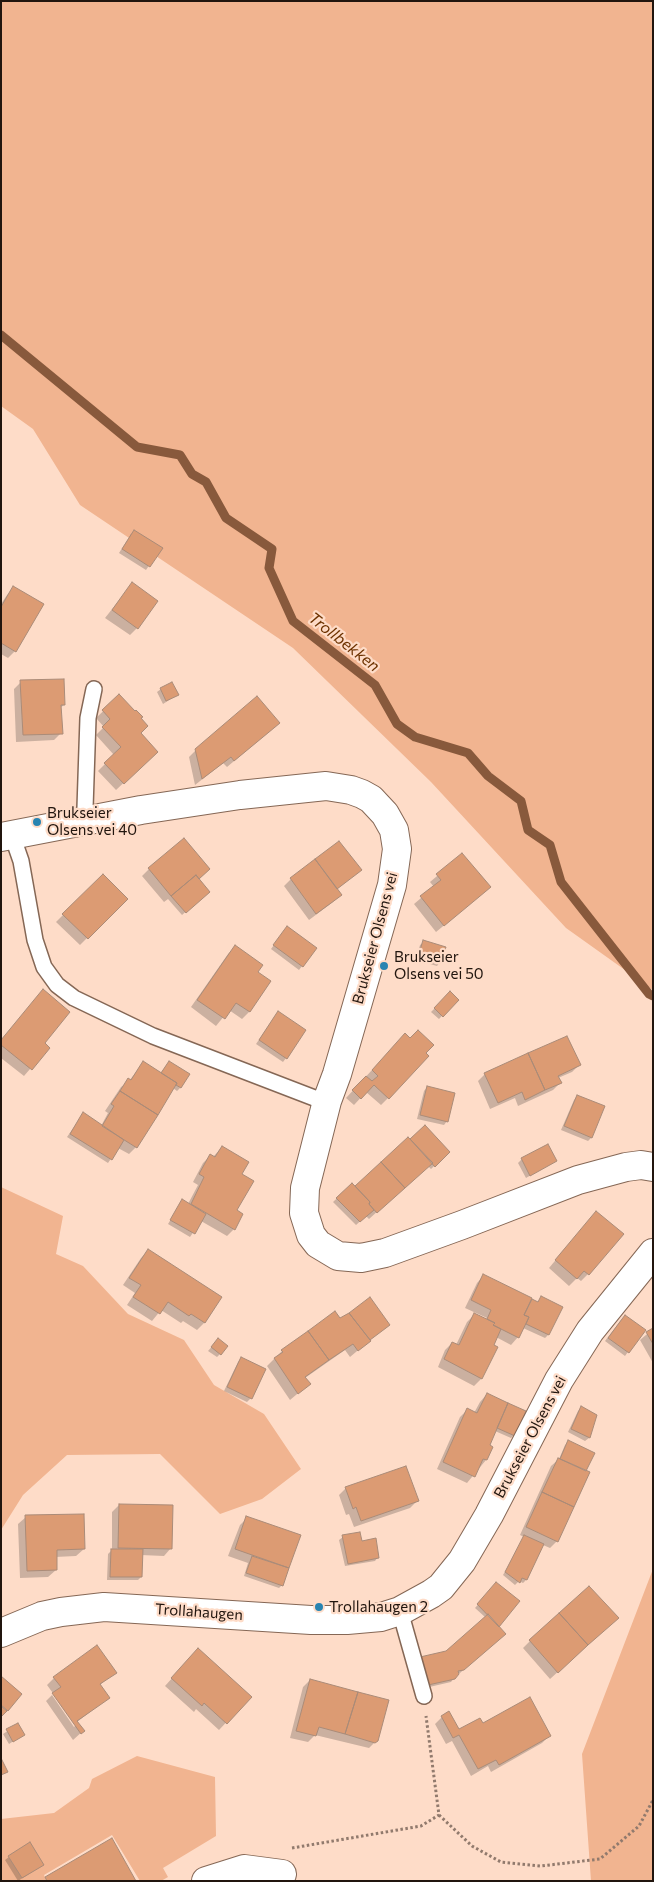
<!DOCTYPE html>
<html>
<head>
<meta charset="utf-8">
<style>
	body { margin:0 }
	#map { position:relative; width:654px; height:1882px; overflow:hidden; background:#fedcc8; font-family:Commissioner,sans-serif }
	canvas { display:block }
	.frame { position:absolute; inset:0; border:2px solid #21150e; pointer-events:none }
</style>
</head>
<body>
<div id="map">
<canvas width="654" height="1882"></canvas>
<div class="frame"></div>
</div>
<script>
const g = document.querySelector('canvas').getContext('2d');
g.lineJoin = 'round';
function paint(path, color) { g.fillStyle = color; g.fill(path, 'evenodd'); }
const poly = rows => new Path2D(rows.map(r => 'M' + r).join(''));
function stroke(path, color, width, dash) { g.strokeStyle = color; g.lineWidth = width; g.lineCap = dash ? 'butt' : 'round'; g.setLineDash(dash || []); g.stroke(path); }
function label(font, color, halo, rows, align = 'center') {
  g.font = font + ' Commissioner,sans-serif'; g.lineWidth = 4.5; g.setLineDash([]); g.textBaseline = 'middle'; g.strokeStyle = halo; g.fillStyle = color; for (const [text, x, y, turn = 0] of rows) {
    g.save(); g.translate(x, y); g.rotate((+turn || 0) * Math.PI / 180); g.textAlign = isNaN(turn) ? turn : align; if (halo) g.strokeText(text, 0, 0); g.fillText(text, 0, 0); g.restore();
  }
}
const green = poly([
	[1,1,653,1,653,990,566,928,431,782,293,648,80,505,33,429,1,406],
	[1,1187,63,1216,56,1254,83,1266,128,1314,184,1340,214,1385,264,1414,301,1469,262,1499,220,1514,160,1454,67,1455,23,1495,1,1530],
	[653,1569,653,1881,591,1881,582,1754],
	[137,1756,215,1777,216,1836,163,1868,168,1877,161,1881,140,1881,112,1835,44,1875,47,1881,1,1881,1,1819,54,1813,89,1788,92,1779]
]);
const shadow = poly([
	[131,534,161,548,146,570,119,553],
	[132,584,137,628,130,635,105,618],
	[14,588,15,651,8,658,1,654,1,604,7,595],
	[21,682,64,705,60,708,61,733,54,740,16,742,14,689],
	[161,689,177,695,163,704,157,692],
	[119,696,139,733,149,759,116,790,98,771,114,755,96,735,104,727,96,718],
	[271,730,227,767,223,763,195,785,189,757,196,750],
	[462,855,482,894,436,932,414,904,434,887,430,882],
	[149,869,198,879,205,895,182,915,168,899,164,902,142,876],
	[360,870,336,890,340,895,333,902,309,920,284,886,291,879],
	[103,875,126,899,80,945,56,922],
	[284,931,316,948,299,970,271,949],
	[424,942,440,962,437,966,416,960,420,945],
	[235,947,256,972,270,982,249,1012,242,1019,229,1010,216,1026,191,1007,228,954],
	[450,993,457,1000,439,1019,431,1012],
	[275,1016,286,1058,283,1062,256,1044],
	[1,1040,43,1044,48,1048,24,1076,1,1058],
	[398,1042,388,1098,381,1105,366,1092,354,1105,346,1098],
	[169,1062,180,1088,177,1091,173,1088,136,1147,129,1154,118,1148,108,1163,67,1137,83,1114,101,1126,108,1113,105,1111,121,1087,129,1081,143,1063,160,1074],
	[579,1065,572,1072,558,1078,560,1083,553,1090,518,1106,515,1098,490,1109,478,1081,485,1074],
	[427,1087,447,1121,444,1125,417,1119,424,1091],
	[577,1096,591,1138,588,1141,561,1130,574,1100],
	[425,1127,449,1152,431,1169,428,1166,369,1219,366,1216,356,1225,333,1202,352,1184,355,1188,408,1138,410,1140],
	[222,1147,240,1175,236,1211,242,1215,234,1229,227,1236,201,1221,190,1237,168,1224,182,1201,188,1204,198,1185,193,1182,203,1163,210,1156,213,1157],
	[522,1159,555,1161,526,1178,518,1163],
	[589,1220,588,1274,581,1281,577,1278,569,1286,549,1268],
	[148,1251,220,1298,204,1323,197,1330,183,1321,181,1323,161,1310,152,1321,127,1305,135,1293,123,1285,141,1258],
	[484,1275,537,1303,541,1298,548,1335,545,1338,523,1328,518,1337,511,1345,496,1337,492,1345,497,1347,481,1379,474,1386,438,1367,445,1350,452,1343,456,1345,467,1322,474,1315,486,1320,487,1318,465,1308,477,1283],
	[340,1320,369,1341,350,1357,345,1350,305,1378,309,1384,290,1400,267,1366,282,1351],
	[621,1320,644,1330,625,1356,605,1341],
	[653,1329,653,1363,640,1340],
	[215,1343,220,1354,217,1357,208,1351],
	[241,1358,251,1398,247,1402,224,1391,238,1362],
	[487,1394,514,1435,511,1438,495,1431,488,1446,486,1460,467,1483,437,1469,460,1417,467,1410,474,1413,480,1402],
	[581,1408,596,1415,589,1438,585,1441,568,1432,578,1411],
	[568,1442,557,1541,550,1548,543,1545,526,1580,523,1583,519,1581,515,1585,503,1575,524,1537,520,1535,551,1466,559,1459,565,1445],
	[346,1488,417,1501,410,1508,354,1527,349,1514,346,1515,339,1495],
	[119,1505,171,1548,164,1556,141,1555,141,1577,138,1580,107,1580,108,1554,112,1550,112,1512],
	[26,1517,84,1549,76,1556,55,1557,56,1570,48,1577,20,1578,18,1524],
	[247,1518,299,1536,282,1585,279,1588,244,1576,248,1563,228,1556,240,1525],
	[343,1537,361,1543,378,1557,375,1561,345,1566,339,1540],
	[496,1584,498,1627,501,1637,460,1673,457,1674,451,1682,425,1688,485,1617,475,1608],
	[610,1625,550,1679,523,1648,530,1641],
	[191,1657,250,1697,219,1730,196,1709,194,1712,165,1686],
	[115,1672,100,1685,108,1698,77,1722,83,1731,73,1740,46,1701,52,1695,74,1727,76,1725,47,1685,54,1678],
	[310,1680,376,1741,369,1748,315,1735,308,1742,290,1738,303,1687],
	[442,1717,458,1731,483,1725,549,1736,542,1743,491,1772,488,1766,471,1776,452,1741,446,1744,435,1724],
	[17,1725,23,1735,9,1744,3,1734],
	[9,1857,43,1865,18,1881,5,1860]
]);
const stream = poly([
	[1,335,137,447,180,455,192,474,206,482,226,518,272,549,269,568,293,621,375,685,397,724,415,737,468,753,488,776,521,801,528,830,550,845,561,882,649,994,653,996]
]);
const building = poly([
	[134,530,163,548,150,567,122,549,134,530],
	[132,582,158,601,138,629,112,610,132,582],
	[13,586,44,604,16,652,1,643,1,607,13,586],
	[64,679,65,705,61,705,63,734,23,735,20,680,64,679],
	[172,682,179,695,166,701,160,688,172,682],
	[119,694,135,711,136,710,143,717,141,718,148,726,141,733,158,752,124,784,104,763,121,747,102,727,110,719,102,710,119,694],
	[257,696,280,723,234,761,231,757,202,779,195,749,257,696],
	[184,838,210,869,199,879,196,875,171,896,148,868,184,838],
	[339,841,362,870,337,889,315,859,339,841],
	[462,853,491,887,444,926,420,896,441,880,436,874,462,853],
	[315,859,342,895,316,914,290,878,315,859],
	[103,874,128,899,88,939,62,914,103,874],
	[196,875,210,892,186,913,171,896,196,875],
	[287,926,317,948,303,967,273,945,287,926],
	[423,940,446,947,441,963,418,957,423,940],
	[235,945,263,965,258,972,271,981,250,1012,236,1003,225,1019,197,1000,235,945],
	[43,989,70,1012,45,1043,50,1048,32,1070,1,1045,1,1040,43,989],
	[450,991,459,1000,443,1017,434,1008,450,991],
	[278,1011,306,1030,287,1059,259,1040,278,1011],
	[418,1030,434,1045,426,1053,429,1056,389,1099,374,1085,361,1099,352,1090,366,1076,372,1081,378,1076,372,1070,405,1033,410,1038,418,1030],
	[567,1036,581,1065,558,1076,562,1083,545,1090,528,1053,567,1036],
	[528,1053,545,1090,525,1100,522,1092,498,1103,484,1073,528,1053],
	[143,1061,177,1083,158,1115,120,1091,128,1078,131,1080,143,1061],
	[169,1061,190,1074,181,1088,176,1085,177,1083,161,1073,169,1061],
	[427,1086,455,1093,448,1122,420,1115,427,1086],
	[120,1091,158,1115,137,1148,102,1126,114,1106,111,1104,120,1091],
	[577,1095,605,1106,592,1138,564,1126,577,1095],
	[83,1112,124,1140,112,1160,70,1134,83,1112],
	[425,1125,450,1152,435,1167,410,1139,425,1125],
	[408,1137,433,1163,405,1188,381,1162,408,1137],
	[548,1144,557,1161,530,1176,521,1158,548,1144],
	[222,1146,249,1162,242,1174,254,1181,237,1210,243,1214,235,1230,191,1204,204,1177,199,1174,210,1154,215,1157,222,1146],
	[381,1162,405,1188,377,1213,369,1204,370,1202,355,1186,381,1162],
	[352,1183,370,1202,369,1204,374,1210,360,1222,336,1198,352,1183],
	[182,1199,206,1214,195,1234,170,1220,182,1199],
	[596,1211,624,1234,589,1275,584,1271,577,1279,555,1260,596,1211],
	[148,1249,222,1297,205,1323,191,1314,189,1316,168,1302,160,1314,133,1297,141,1285,129,1278,148,1249],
	[483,1274,532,1298,524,1315,529,1317,519,1338,493,1325,495,1323,487,1319,491,1310,471,1300,483,1274],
	[541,1296,563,1307,549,1335,526,1324,529,1317,524,1315,532,1299,538,1302,541,1296],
	[370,1297,390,1325,370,1340,349,1313,370,1297],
	[335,1311,340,1318,349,1313,371,1341,358,1351,353,1344,329,1360,308,1331,335,1311],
	[474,1313,495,1323,493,1325,501,1329,494,1345,498,1347,482,1379,444,1359,452,1342,459,1345,474,1313],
	[625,1315,646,1330,629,1353,608,1338,625,1315],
	[653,1328,653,1344,646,1332,653,1328],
	[308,1331,329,1360,305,1377,311,1384,298,1394,274,1358,283,1352,281,1350,308,1331],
	[218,1338,228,1346,221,1355,211,1347,218,1338],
	[241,1357,266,1369,252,1399,227,1387,241,1357],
	[487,1393,508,1403,490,1445,493,1447,487,1460,483,1459,475,1477,443,1462,467,1408,477,1413,487,1393],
	[508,1403,526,1411,515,1436,497,1428,508,1403],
	[581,1406,597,1415,590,1438,571,1429,581,1406],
	[568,1440,595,1453,586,1471,560,1459,568,1440],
	[558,1458,590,1472,574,1507,542,1492,558,1458],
	[406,1466,419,1501,361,1521,356,1507,353,1509,345,1487,406,1466],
	[542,1492,574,1507,558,1542,526,1527,542,1492],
	[119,1504,173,1505,172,1549,118,1548,119,1504],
	[84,1514,85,1549,57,1550,57,1570,27,1571,25,1515,84,1514],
	[246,1516,301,1535,289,1568,235,1549,246,1516],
	[360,1532,362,1541,376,1538,379,1558,348,1564,342,1535,360,1532],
	[524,1535,544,1544,527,1580,522,1578,520,1583,505,1572,524,1535],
	[111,1549,143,1549,142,1577,110,1577,111,1549],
	[252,1556,289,1568,283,1586,246,1573,252,1556],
	[496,1582,520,1601,499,1627,477,1604,496,1582],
	[589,1586,619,1618,588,1645,559,1613,589,1586],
	[559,1613,588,1645,558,1673,529,1640,559,1613],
	[488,1614,506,1634,464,1670,458,1671,459,1674,455,1679,428,1685,420,1657,446,1651,488,1614],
	[97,1645,117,1673,100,1684,110,1698,77,1721,85,1731,81,1734,52,1693,61,1687,53,1677,97,1645],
	[198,1648,252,1697,227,1724,204,1703,202,1706,171,1678,198,1648],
	[1,1676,22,1694,8,1711,1,1705,1,1676],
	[310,1679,358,1692,345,1734,319,1727,316,1736,296,1731,310,1679],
	[358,1692,389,1700,378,1741,375,1743,345,1734,358,1692],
	[530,1697,551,1736,499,1765,496,1760,478,1769,459,1735,453,1738,441,1716,449,1711,459,1729,480,1718,483,1723,530,1697],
	[1,1706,7,1711,1,1717,1,1706],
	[18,1723,25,1735,13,1742,6,1729,18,1723],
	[1,1758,8,1772,1,1775,1,1758],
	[112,1838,136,1881,47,1881,45,1877,112,1838],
	[30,1842,44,1865,22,1878,8,1856,30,1842]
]);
const path = poly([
	[439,1815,472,1846,501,1862,541,1866,600,1859,639,1826,653,1800],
	[292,1848,421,1826,439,1815,426,1716]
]);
const service = poly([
	[86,820,85,808,88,718,94,689],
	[12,835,21,861,35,940,44,967,57,985,74,998,153,1036,317,1099,327,1101],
	[400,1611,424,1696]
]);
const minor = poly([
	[1,837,141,810,240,795,326,786,351,790,362,794,371,799,385,814,394,830,397,849,392,885,337,1074,327,1101,305,1188,304,1213,311,1235,318,1244,338,1256,361,1258,385,1253,462,1225,578,1180,626,1167,641,1165,653,1167],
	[1,1633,42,1616,61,1612,104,1607,311,1620,347,1620,381,1617,400,1611,431,1594,441,1587,462,1561,489,1515,559,1380,590,1331,653,1253],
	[206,1881,244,1869,282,1874]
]);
const markers = [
	[37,822,5,"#2884b1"],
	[384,966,5,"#2884b1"],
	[319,1607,5,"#2884b1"]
];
const poiNames = [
	["Brukseier",47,813],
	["Olsens vei 40",47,830],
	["Brukseier",394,957],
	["Olsens vei 50",394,974],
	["Trollahaugen 2",329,1607]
];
const streetNames = [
	["Brukseier Olsens vei",375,938,-75],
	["Brukseier Olsens vei",530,1437,-62],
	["Trollahaugen",199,1612,4]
];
const waterNames = [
	["Trollbekken",344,642,38]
];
paint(green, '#f1b490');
paint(shadow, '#0003');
stroke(stream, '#88593c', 9);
paint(building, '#dc9b73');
stroke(building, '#aa8b78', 1);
stroke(service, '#856755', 18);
stroke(minor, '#856755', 30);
stroke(path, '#917a6d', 3, [2.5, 2.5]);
stroke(service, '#fff', 15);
stroke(minor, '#fff', 28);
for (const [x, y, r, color] of markers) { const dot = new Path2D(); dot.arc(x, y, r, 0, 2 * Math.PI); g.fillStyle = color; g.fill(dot); stroke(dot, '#fedcc8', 2); }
label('15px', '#21150e', '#fedcc8', poiNames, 'left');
label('15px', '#21150e', '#fedcc8', streetNames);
label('italic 16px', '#6d3200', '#fedcc8', waterNames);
</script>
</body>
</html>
